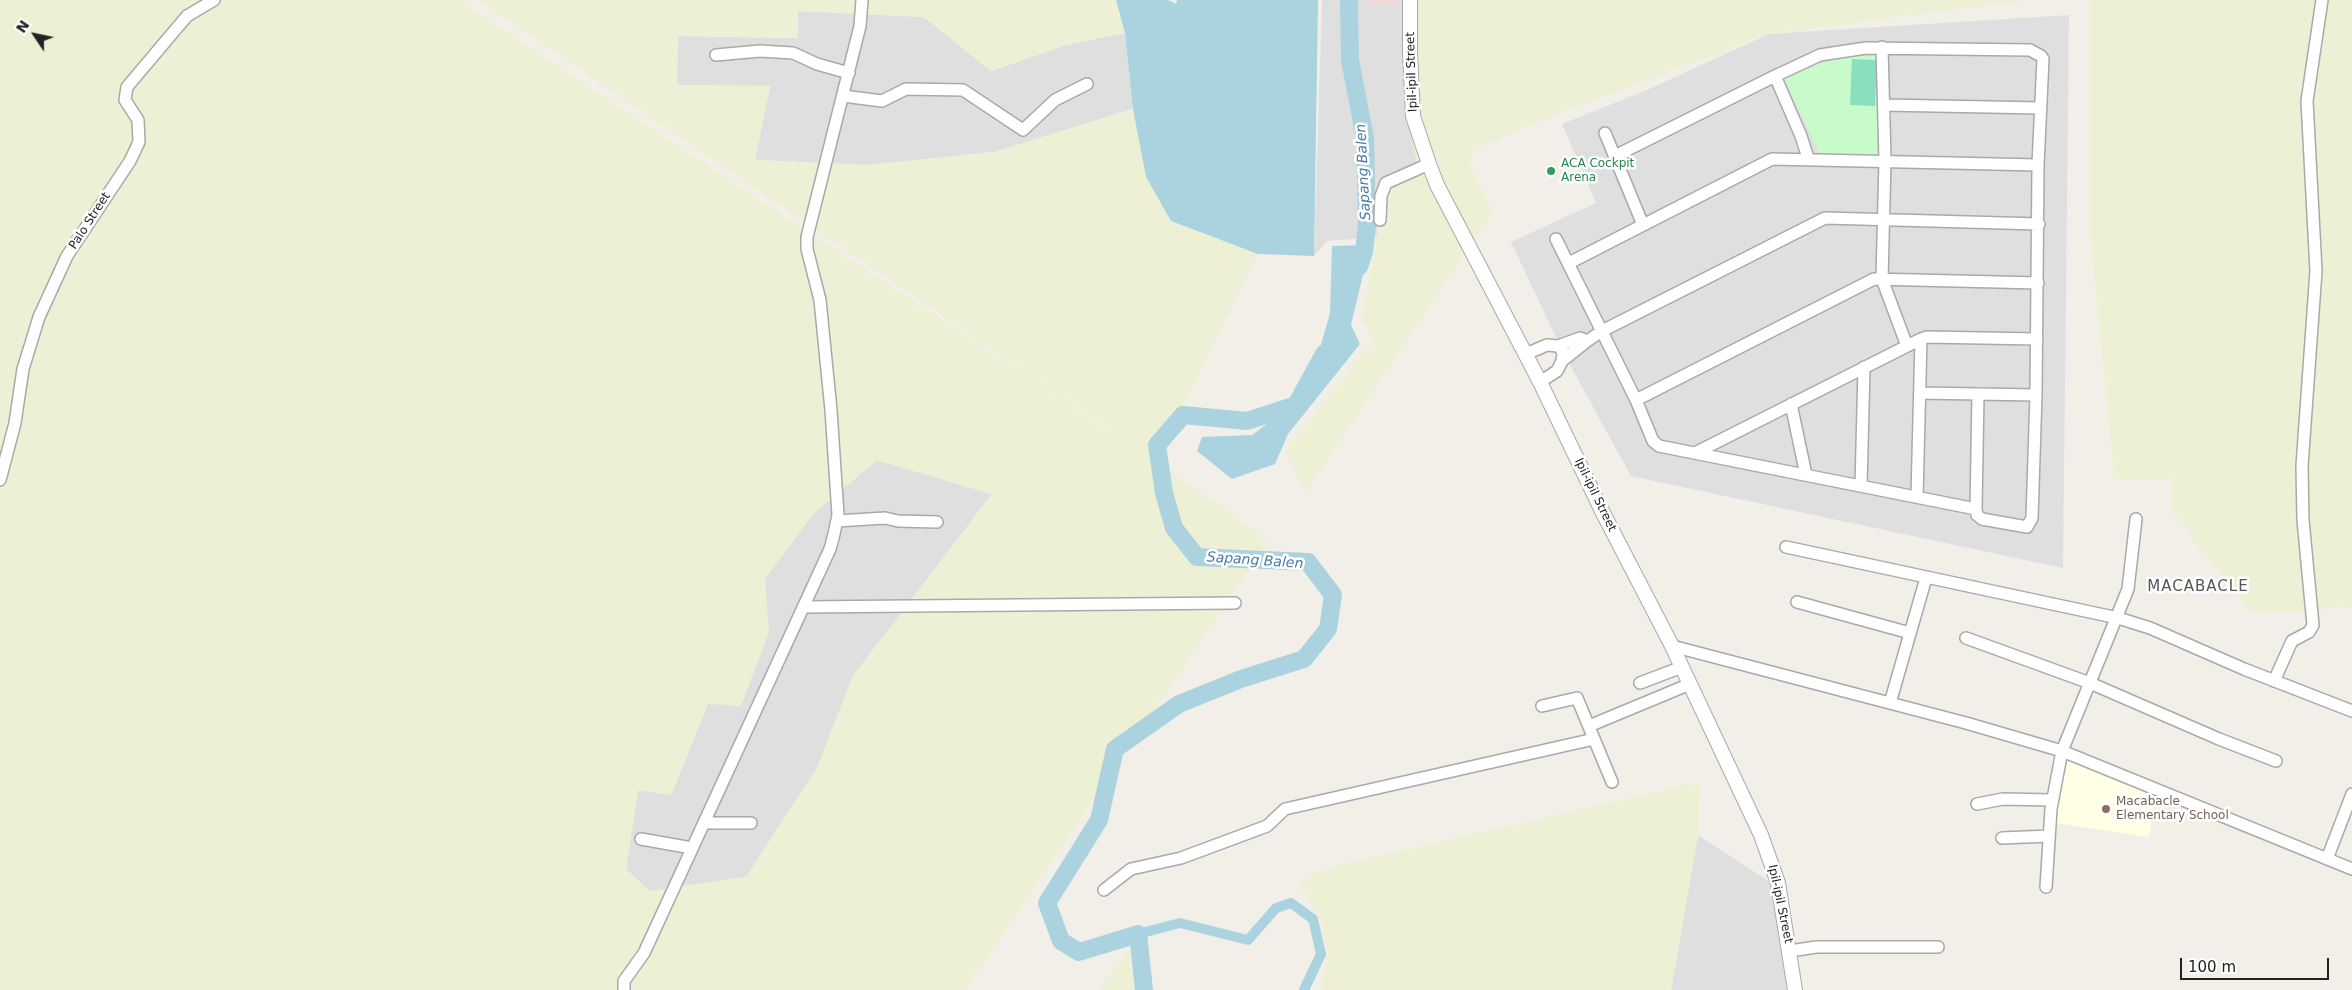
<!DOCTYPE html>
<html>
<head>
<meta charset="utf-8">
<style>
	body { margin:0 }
	#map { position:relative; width:2352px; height:990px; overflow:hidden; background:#f2efe9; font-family:"DejaVu Sans",sans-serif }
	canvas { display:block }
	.north { position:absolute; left:10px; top:10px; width:50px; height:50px; -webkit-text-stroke:4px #fff; paint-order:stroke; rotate:304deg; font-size:14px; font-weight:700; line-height:20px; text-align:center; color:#222 }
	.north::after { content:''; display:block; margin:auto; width:18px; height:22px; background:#222; clip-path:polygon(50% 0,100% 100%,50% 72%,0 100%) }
	.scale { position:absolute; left:2180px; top:958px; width:149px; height:22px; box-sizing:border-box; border:2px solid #222; border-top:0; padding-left:6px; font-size:15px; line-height:18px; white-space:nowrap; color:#222; -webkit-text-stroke:4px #fff; paint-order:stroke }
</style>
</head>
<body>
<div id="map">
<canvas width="2352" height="990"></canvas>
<div class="north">N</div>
<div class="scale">100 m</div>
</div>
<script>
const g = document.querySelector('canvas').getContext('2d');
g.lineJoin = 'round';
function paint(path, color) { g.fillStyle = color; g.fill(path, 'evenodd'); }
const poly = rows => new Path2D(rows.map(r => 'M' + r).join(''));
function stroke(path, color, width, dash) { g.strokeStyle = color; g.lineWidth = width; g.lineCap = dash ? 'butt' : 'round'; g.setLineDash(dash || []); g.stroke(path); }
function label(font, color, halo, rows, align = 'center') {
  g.font = font + ' "DejaVu Sans",sans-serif'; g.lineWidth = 5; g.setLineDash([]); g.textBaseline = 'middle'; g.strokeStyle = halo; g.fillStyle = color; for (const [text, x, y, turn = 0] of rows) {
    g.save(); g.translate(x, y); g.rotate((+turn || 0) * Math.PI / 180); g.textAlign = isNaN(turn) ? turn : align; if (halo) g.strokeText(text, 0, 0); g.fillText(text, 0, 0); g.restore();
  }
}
const residential = poly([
	[1322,0,1408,0,1421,163,1379,191,1377,237,1327,241,1314,256],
	[798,11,924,17,991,71,1066,45,1125,33,1133,109,994,152,869,165,755,160,770,86,676,85,678,36,798,38],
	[2069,15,2063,568,1631,476,1564,354,1511,242,1596,203,1562,124,1647,90,1769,34],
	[877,460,992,494,853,676,817,768,746,877,649,891,626,869,638,790,671,795,708,704,768,632,765,579,813,514],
	[1698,835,1770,882,1787,990,1671,990]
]);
const commercial = poly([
	[1368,0,1403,0,1403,4,1369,5]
]);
const education = poly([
	[2066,758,2156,794,2149,837,2055,823]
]);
const farmland = poly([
	[0,0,459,0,802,228,1119,436,478,0,1116,0,1125,33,1066,45,991,71,924,17,798,11,798,38,678,36,677,85,770,86,755,160,869,165,994,152,1133,109,1146,177,1171,221,1258,254,1156,460,1269,541,965,990,0,990],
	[877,460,992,494,853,676,817,768,746,877,650,891,626,869,638,790,671,795,708,704,741,706,769,632,765,579,813,514],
	[1409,0,2027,0,1769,34,1553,116,1475,149,1470,165,1493,212,1306,493,1285,451,1373,340,1361,317,1377,237,1379,191,1384,179,1417,163,1407,116],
	[2089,0,2352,0,2352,607,2252,614,2171,511,2171,479,2114,479,2089,229],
	[1700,782,1698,835,1671,990,1320,990,1328,955,1322,922,1298,884,1313,874,1338,865],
	[1130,948,1134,990,1099,990]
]);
const park = poly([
	[1878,55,1880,155,1819,153,1784,78,1836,58]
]);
const pitch = poly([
	[1852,59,1877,60,1875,106,1850,105]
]);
const water = poly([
	[1116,0,1168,0,1176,4,1177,0,1318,0,1314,256,1258,254,1171,221,1146,177,1133,109,1125,33],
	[1370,245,1351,325,1360,344,1288,434,1275,464,1232,479,1197,451,1202,437,1252,435,1307,394,1330,313,1332,246]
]);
const stream = poly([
	[1078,955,1079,952]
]);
const canal = poly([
	[1138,934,1180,923,1248,940,1276,908,1291,903,1313,919,1321,954,1304,990]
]);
const river = poly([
	[1349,0,1350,60,1365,138,1367,225,1364,252,1359,267],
	[1144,990,1138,934,1079,952,1061,941,1047,903,1099,820,1115,749,1179,704,1241,679,1304,659,1328,629,1333,595,1308,562,1197,557,1174,528,1164,493,1157,445,1183,415,1247,421,1296,405,1324,354]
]);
const minor = poly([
	[1882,47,1885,160,1882,279,1907,346],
	[716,55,760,51,793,53,817,64,849,73],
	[843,96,882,101,906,89,963,90,1023,130,1055,100,1087,84],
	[1884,105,2041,108],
	[1605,133,1643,225],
	[1615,156,1775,76,1801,136,1808,158],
	[1380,220,1381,196,1386,183,1429,164],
	[1556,239,1636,400,1653,441,1659,446,1976,509,1977,515,1982,519,2027,527,2032,518,2036,395,2038,165,2043,59,2041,56,2030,50,1866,48,1820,55,1775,76],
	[1569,263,1772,159,2038,165],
	[1587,341,1602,331,1825,218,2039,224],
	[1558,346,1580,338,1587,341,1562,361],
	[1526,354,1547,345,1558,346,1563,352,1562,361,1557,371,1540,382],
	[1920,393,2036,395],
	[1636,400,1874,279,2038,283],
	[1791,404,1806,475],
	[1697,452,1921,339,1927,337,2037,339],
	[0,480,15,423,23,369,39,317,67,256,130,161,139,142,138,120,125,100,127,87,187,16,214,0],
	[1861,486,1864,367],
	[1917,497,1921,339],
	[1976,509,1978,394],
	[837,521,885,518,898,521,937,522],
	[1786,547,2118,618,2150,628,2244,669,2352,711],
	[1797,602,1910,633],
	[803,607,1235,603],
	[1966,638,2090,683,2219,739,2276,761],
	[1672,646,1966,723,2062,751,2352,869],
	[2274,681,2292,641,2309,632,2313,625,2303,520,2302,466,2316,271,2307,101,2322,0],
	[1640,683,1682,667],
	[1890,703,1926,578],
	[1542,706,1577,698,1612,782],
	[1589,726,1690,684],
	[1977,804,2003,799,2052,800],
	[704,823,751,823],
	[2002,838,2049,836],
	[641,839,692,848],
	[2327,859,2352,794],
	[2046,887,2051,809,2062,751,2128,589,2136,519],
	[1104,890,1131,869,1181,858,1267,826,1285,809,1594,739],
	[1790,951,1816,947,1938,947],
	[624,990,624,981,644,953,830,549,834,534,838,515,831,410,820,300,807,249,807,237,860,26,862,0]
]);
const tertiary = poly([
	[1410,0,1410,51,1413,116,1429,164,1437,185,1540,382,1602,511,1672,646,1761,835,1778,883,1795,990]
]);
const markers = [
	[1551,171,5,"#2e9e5b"],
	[2106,809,5,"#8d6e63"]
];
const streetNames = [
	["Ipil-ipil Street",1412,72,-92],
	["Palo Street",90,221,-57],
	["Ipil-ipil Street",1595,495,64],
	["Ipil-ipil Street",1780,904,78]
];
const leisureNames = [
	["ACA Cockpit",1561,164],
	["Arena",1561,178]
];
const educationNames = [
	["Macabacle",2116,802],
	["Elementary School",2116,816]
];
const waterNames = [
	["Sapang Balen",1364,172,-93],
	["Sapang Balen",1255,561,4]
];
const quarterNames = [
	["MACABACLE",2198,587]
];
paint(residential, '#e0dfdf');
paint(commercial, '#f2dad9');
paint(education, '#ffffe5');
paint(farmland, '#eef0d5');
paint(park, '#c8facc');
paint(pitch, '#88e0be');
paint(water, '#aad3df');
stroke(stream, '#aad3df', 3);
stroke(canal, '#aad3df', 10);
stroke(river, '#aad3df', 18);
stroke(minor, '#a9a9a9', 14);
stroke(tertiary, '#a9a9a9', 16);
stroke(minor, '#fff', 11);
stroke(tertiary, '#fff', 14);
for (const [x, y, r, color] of markers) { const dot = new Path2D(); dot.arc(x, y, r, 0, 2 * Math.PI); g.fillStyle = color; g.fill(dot); stroke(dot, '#fff', 2); }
label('12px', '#222', '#fff', streetNames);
label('12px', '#27864d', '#fff', leisureNames, 'left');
label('12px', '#785e54', '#fff', educationNames, 'left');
label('italic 14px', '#4a7aab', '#fff', waterNames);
g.letterSpacing = '1px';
label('15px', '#555', '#fff', quarterNames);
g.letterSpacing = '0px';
</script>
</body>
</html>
